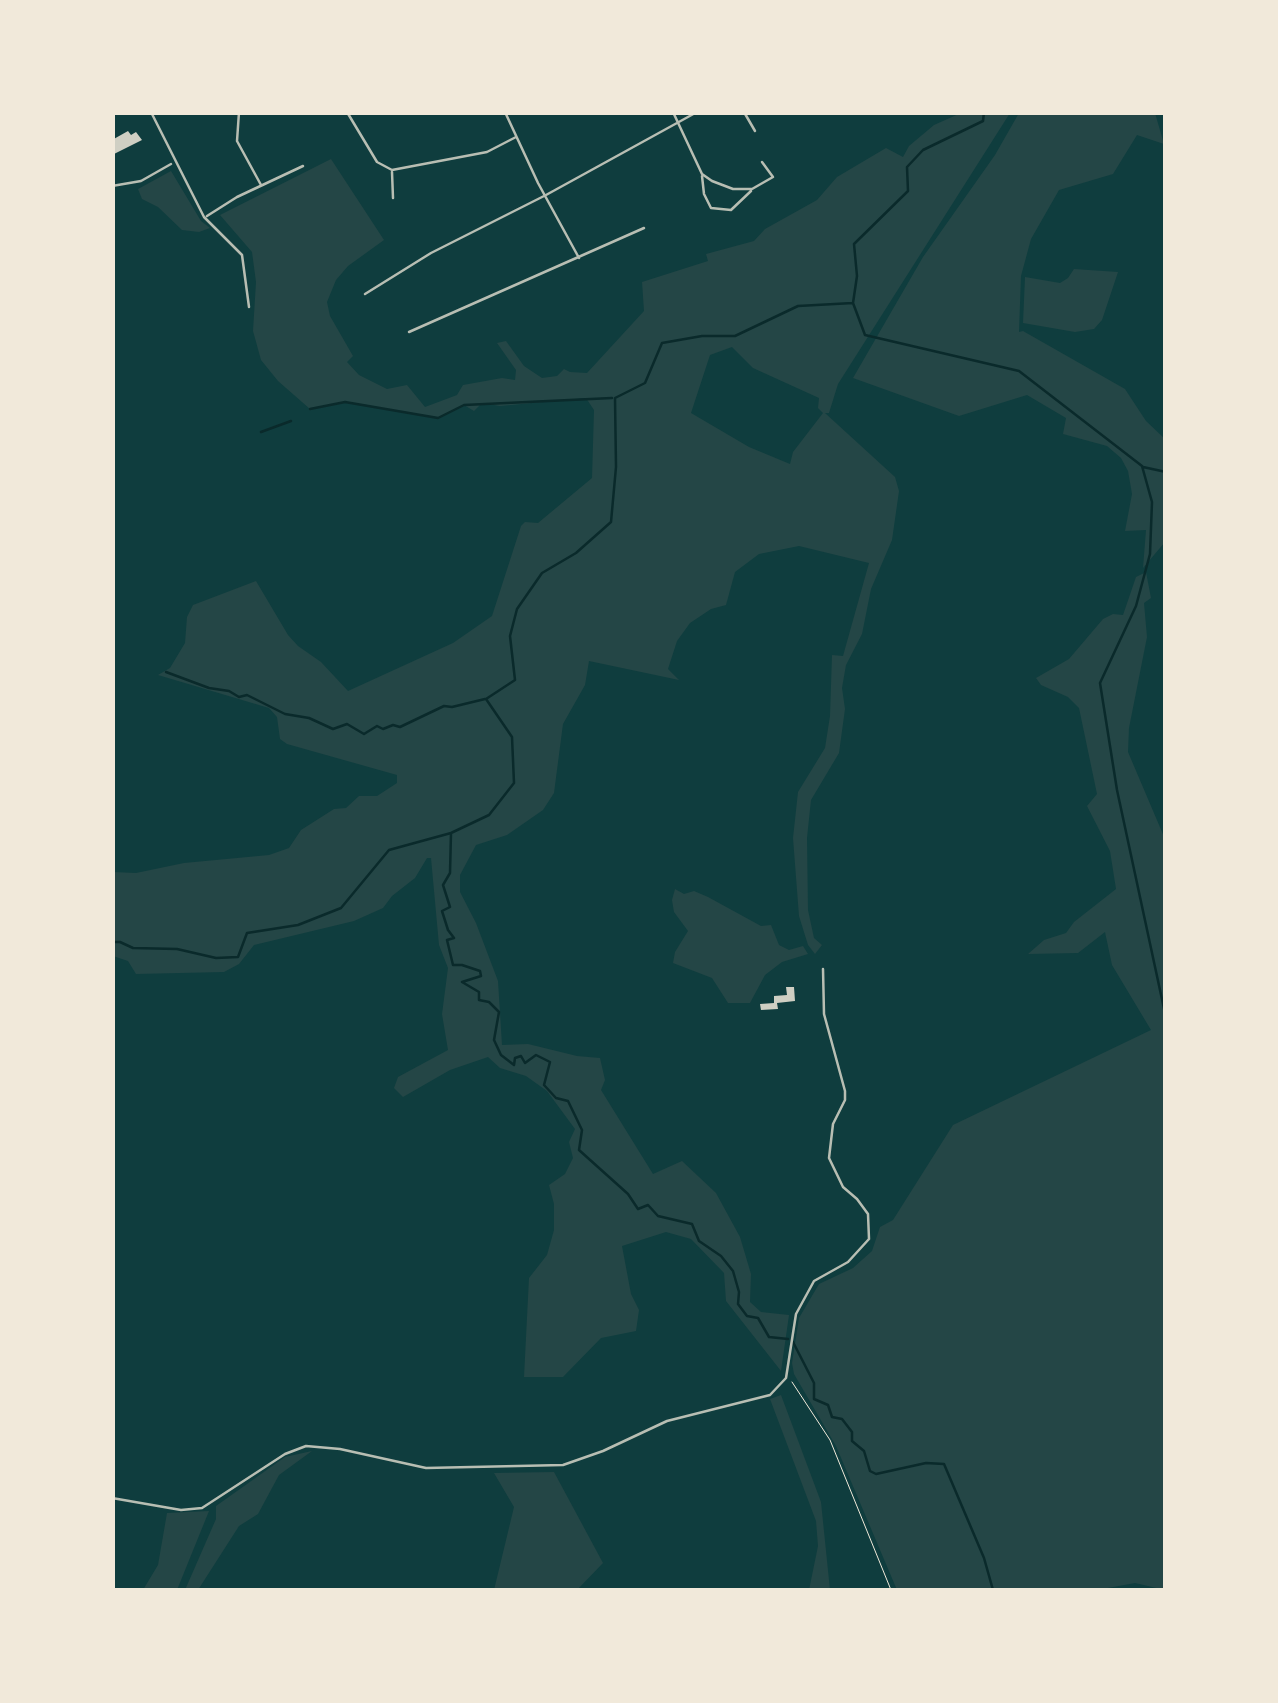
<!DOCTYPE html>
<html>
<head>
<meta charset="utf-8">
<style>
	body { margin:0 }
	#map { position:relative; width:1278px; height:1703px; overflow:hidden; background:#0f3d3e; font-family:"Fira Sans",sans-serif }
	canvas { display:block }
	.frame { position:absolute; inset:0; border:115px solid #f1e9da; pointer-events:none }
</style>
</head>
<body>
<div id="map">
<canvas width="1278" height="1703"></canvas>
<div class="frame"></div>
</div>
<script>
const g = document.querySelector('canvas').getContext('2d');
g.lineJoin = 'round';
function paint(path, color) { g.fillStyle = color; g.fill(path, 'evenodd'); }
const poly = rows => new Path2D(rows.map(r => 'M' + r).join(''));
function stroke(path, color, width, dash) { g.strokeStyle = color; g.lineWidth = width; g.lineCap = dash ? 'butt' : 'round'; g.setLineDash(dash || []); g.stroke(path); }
const green = poly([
	[961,113,1010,113,838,384,829,413,825,413,895,477,899,491,892,540,871,589,862,634,846,665,842,688,845,709,839,753,811,800,807,838,808,910,814,938,822,945,815,954,808,945,799,916,793,838,798,792,825,748,830,716,832,655,843,656,869,563,799,546,759,554,735,572,726,605,711,609,690,623,677,641,668,669,679,680,589,661,585,685,563,724,554,793,543,810,507,835,476,845,460,875,460,892,476,923,498,981,502,1045,528,1044,577,1056,600,1058,605,1080,601,1090,653,1174,682,1161,716,1193,740,1237,751,1274,750,1302,761,1312,789,1315,781,1371,726,1301,724,1273,691,1239,666,1232,622,1246,631,1294,639,1310,636,1331,601,1338,563,1377,524,1377,529,1278,547,1255,554,1230,554,1204,549,1185,565,1174,573,1158,569,1142,575,1129,547,1091,526,1076,500,1068,488,1057,450,1070,403,1097,394,1088,398,1077,448,1050,442,1014,448,968,439,945,431,858,427,858,415,878,392,896,383,908,354,921,254,945,239,964,224,972,136,974,128,961,113,956,113,872,136,873,184,863,269,855,289,848,301,830,334,809,346,808,359,796,377,796,397,783,397,775,287,744,280,739,277,717,269,708,158,675,170,668,185,643,187,617,193,605,256,581,288,635,298,646,321,662,348,691,453,643,492,616,521,526,525,522,538,523,592,478,594,410,586,398,500,406,482,403,474,411,464,405,438,418,345,402,310,409,278,381,261,360,253,331,256,282,252,252,220,215,331,159,384,240,348,266,336,280,327,302,330,316,353,356,347,362,359,375,387,389,407,385,425,407,457,395,463,385,502,378,515,380,516,370,497,343,506,341,524,366,542,378,557,376,564,369,570,372,587,373,644,311,642,282,708,261,706,254,754,241,765,229,817,200,837,177,886,148,903,157,909,146,934,125],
	[732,347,753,368,819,398,818,408,823,413,793,452,790,464,749,447,691,413,710,355],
	[1019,113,1155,113,1164,144,1137,135,1113,174,1059,190,1031,239,1021,276,1019,332,1023,331,1125,389,1146,421,1165,439,1165,542,1143,568,1146,530,1125,531,1132,494,1128,471,1121,458,1107,446,1063,434,1066,418,1027,395,959,416,853,378,923,257,995,155],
	[171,171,201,221,210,228,199,232,182,230,158,207,142,199,138,189],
	[1074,269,1118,272,1102,320,1094,329,1075,332,1023,323,1025,277,1060,283,1068,278],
	[1146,572,1151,598,1144,603,1147,637,1129,728,1128,752,1165,839,1165,1590,1135,1583,1097,1590,897,1590,836,1446,794,1374,792,1363,799,1318,819,1284,853,1268,872,1251,880,1227,893,1220,953,1125,1151,1030,1112,965,1105,932,1078,953,1028,954,1044,940,1066,933,1074,922,1116,889,1110,851,1087,806,1097,794,1079,708,1068,697,1041,685,1036,678,1069,659,1103,619,1113,614,1123,615,1136,577],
	[675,889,684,894,694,891,708,897,761,926,771,925,779,945,789,950,803,946,808,954,782,962,765,975,750,1003,728,1003,712,978,673,963,675,952,688,931,674,912,672,900],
	[781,1395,821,1502,830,1590,809,1590,818,1546,816,1521,770,1399],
	[312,1451,279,1475,258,1514,239,1526,198,1590,185,1590,216,1519,216,1506,285,1457],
	[554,1472,603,1563,577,1590,494,1590,514,1507,494,1473],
	[209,1511,177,1590,143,1590,158,1565,167,1513]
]);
const stream = poly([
	[853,303,865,335,1019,371,1142,466,1152,502,1150,554,1136,606,1100,683,1117,790,1166,1018],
	[310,409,345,402,438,418,464,405,612,398],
	[261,432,291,421],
	[1143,467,1166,472],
	[166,672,209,688,229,691,239,697,247,695,285,714,309,718,333,729,347,724,364,734,377,726,383,729,393,725,400,727,444,706,452,707,485,699],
	[451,833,450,873,443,885,450,907,442,911,448,930,454,938,447,940,453,965,462,965,480,971,481,976,462,982,479,992,479,1000,489,1002,499,1012,494,1040,501,1055,514,1065,515,1058,521,1056,525,1063,536,1055,550,1062,544,1085,556,1098,568,1101,582,1130,579,1150,628,1194,638,1209,648,1205,658,1216,692,1224,699,1241,721,1256,733,1271,739,1292,738,1304,747,1316,758,1318,769,1337,788,1339],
	[112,942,120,942,133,948,177,949,216,958,238,957,247,933,298,925,341,908,389,850,451,833,489,815,514,783,512,737,486,699,515,680,510,636,517,609,542,573,576,553,611,522,616,467,615,398,645,383,662,343,702,336,735,336,798,306,853,303,857,276,854,244,908,191,907,167,923,150,983,121,984,112],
	[793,1342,814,1383,814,1399,828,1405,832,1417,842,1419,852,1432,852,1441,864,1451,870,1471,876,1474,926,1463,944,1464,984,1558,993,1590]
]);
const building = poly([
	[128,131,131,135,136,132,142,140,112,155,112,140],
	[786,987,794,987,795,1001,777,1003,778,1009,761,1010,760,1004,774,1003,774,996,787,995]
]);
const path = poly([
	[792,1382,830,1440,891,1590]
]);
const minor = poly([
	[151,112,204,217,242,255,249,307],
	[239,112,237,141,261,185],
	[347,112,377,162,392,170,487,152,516,137],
	[505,112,538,183,579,258],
	[673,112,702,174,712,181,733,189,752,189,773,177,762,162],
	[744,112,755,131],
	[392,172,393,198],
	[702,176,704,194,711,208,731,210,751,191],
	[112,186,141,181,171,164],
	[207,216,237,197,303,166],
	[365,294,431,253,546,195,697,112],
	[409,332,644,228],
	[112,1498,181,1510,202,1508,285,1454,306,1446,340,1449,426,1468,563,1465,603,1451,667,1421,770,1395,786,1378,796,1314,814,1281,848,1262,869,1239,868,1214,857,1199,843,1187,829,1158,833,1124,845,1100,845,1091,824,1014,823,969]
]);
paint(green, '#244646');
stroke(stream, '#0a2a2b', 2.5);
paint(building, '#cfcfc3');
stroke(path, '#f1e9da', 1);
stroke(minor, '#b8beb3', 2.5);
</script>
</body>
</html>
